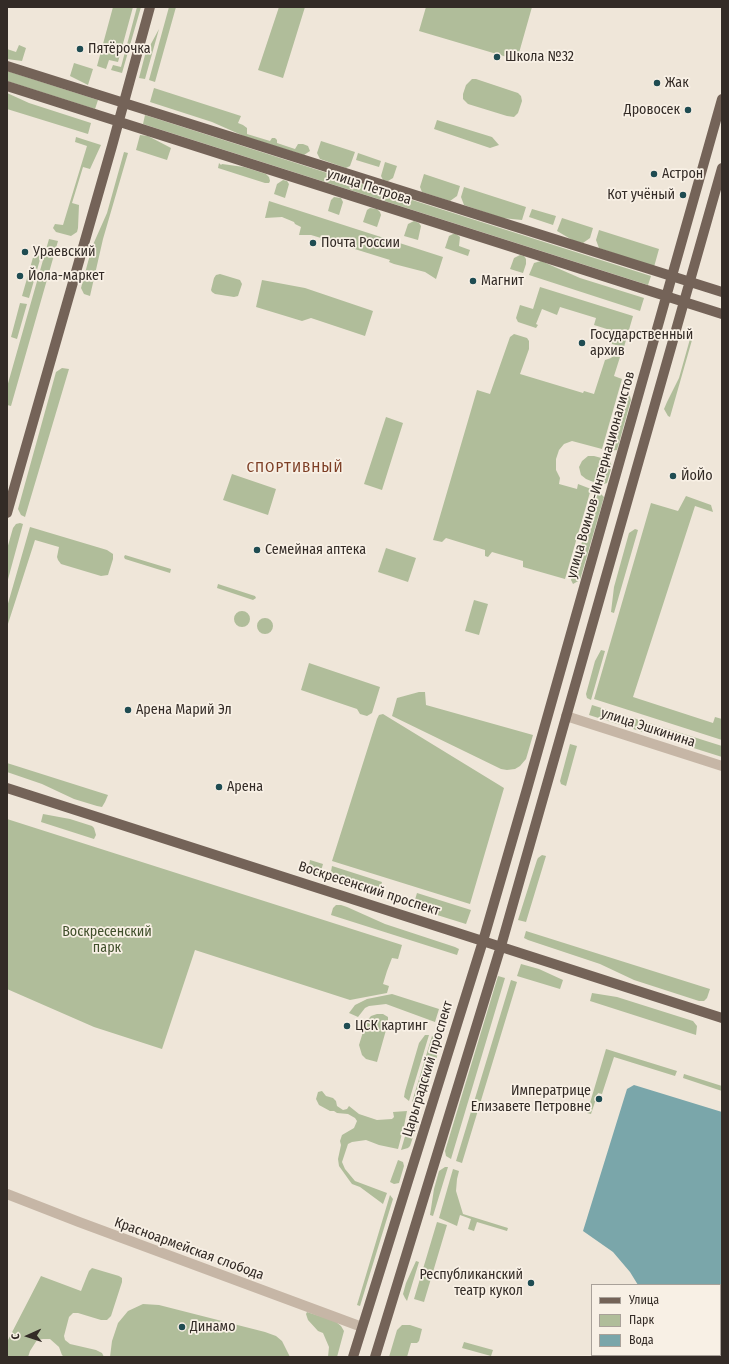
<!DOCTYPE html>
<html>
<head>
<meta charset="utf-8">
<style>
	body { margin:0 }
	#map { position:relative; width:729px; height:1364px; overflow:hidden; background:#efe6d9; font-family:"Fira Sans Condensed",sans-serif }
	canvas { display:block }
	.frame { position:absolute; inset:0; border:8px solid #332b26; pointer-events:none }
	.legend { position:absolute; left:591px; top:1284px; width:130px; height:72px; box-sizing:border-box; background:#f8f0e5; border:1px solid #a9a199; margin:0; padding:5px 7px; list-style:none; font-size:12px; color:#332b26 }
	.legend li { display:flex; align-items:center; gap:8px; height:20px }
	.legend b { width:20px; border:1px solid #a9a199 }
	.north { position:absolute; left:8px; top:1316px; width:40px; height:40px; -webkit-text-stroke:3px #f8f0e5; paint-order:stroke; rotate:267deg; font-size:11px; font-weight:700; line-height:16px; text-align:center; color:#332b26 }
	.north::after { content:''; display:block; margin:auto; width:14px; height:18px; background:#332b26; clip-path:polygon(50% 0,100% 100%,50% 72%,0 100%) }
</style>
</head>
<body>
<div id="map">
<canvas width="729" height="1364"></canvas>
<div class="frame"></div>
<ul class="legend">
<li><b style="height:5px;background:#746358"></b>Улица</li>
<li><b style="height:11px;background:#b0bd9a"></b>Парк</li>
<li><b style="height:11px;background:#7aa6aa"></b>Вода</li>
</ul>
<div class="north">С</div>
</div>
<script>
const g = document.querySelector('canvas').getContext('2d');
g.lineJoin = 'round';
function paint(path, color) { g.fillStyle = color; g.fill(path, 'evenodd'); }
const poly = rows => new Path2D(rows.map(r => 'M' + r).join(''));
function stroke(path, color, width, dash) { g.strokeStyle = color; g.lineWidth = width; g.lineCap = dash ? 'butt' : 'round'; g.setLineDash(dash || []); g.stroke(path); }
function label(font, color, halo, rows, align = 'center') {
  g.font = font + ' "Fira Sans Condensed",sans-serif'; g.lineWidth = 3.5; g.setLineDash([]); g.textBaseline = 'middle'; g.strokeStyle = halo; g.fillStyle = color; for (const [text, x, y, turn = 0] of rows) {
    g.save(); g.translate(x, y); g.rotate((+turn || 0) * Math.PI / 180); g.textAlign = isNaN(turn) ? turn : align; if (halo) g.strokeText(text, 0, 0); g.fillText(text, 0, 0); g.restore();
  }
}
const green = poly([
	[113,7,133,7,118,62,109,60,106,69,97,66],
	[137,7,141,7,122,73,111,70,113,65,121,67],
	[169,7,176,7,155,82,149,80],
	[279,7,305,7,283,78,258,70],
	[426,7,532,7,517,60,419,31],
	[159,29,145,79,139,78,145,55],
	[19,45,26,48,22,61,7,59,7,49,16,52],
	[74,63,93,69,88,85,70,76],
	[7,71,98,100,95,109,7,81],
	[472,79,476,79,518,93,521,96,522,101,518,113,514,117,507,116,468,104,463,99,463,94,466,85],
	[154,88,241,116,238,123,243,125,247,128,247,134,270,141,272,138,275,138,277,140,277,143,295,149,298,144,303,144,308,146,310,151,304,155,246,137,212,122,150,102],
	[7,93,29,103,91,123,88,134,7,109],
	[145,115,651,276,648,285,143,124],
	[437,120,492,137,499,145,490,148,434,129],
	[140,135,148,136,171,148,167,160,136,150],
	[76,137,101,145,90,169,83,167,72,203,79,205,78,228,77,232,71,236,56,232,53,228,55,224,63,225,87,146,75,142],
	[321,141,355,152,350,166,346,168,320,159,317,153],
	[124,152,128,153,103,239,90,296,84,294,81,288,92,247,107,213],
	[358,153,381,161,379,167,356,160],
	[385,162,397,166,393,178,388,181,383,180,381,176],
	[219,163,221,165,222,164,244,167,266,174,269,177,270,181,269,183,265,183,218,168],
	[424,174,460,186,457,196,450,201,422,192,420,187],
	[283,180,287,181,289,184,285,198,274,194,277,184],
	[464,187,526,207,522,220,502,218,464,205,461,197],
	[334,197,341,198,343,202,339,215,328,211,331,200],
	[269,201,443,257,436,279,425,272,394,264,389,262,390,260,345,246,344,248,320,240,321,238,311,235,299,235,301,227,295,224,294,222,282,217,265,218],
	[370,208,377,209,380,212,381,215,377,227,363,222,367,210],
	[532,209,556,216,553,225,529,217],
	[562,218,593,228,590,238,583,243,574,241,557,231],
	[414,221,419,223,421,226,418,240,404,236,408,224],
	[599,230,659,249,654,267,599,248,596,240],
	[453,234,456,234,460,237,459,246,470,250,468,256,445,248,449,236],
	[49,239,58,241,11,406,7,405,7,387],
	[34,254,41,256,29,298,22,296],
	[520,255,524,256,526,259,526,264,523,273,510,269,514,258],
	[541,261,580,278,644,298,640,311,529,275,534,263],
	[220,274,240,280,242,284,238,296,234,297,215,294,212,292,211,290,214,278,216,275],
	[262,280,305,288,373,311,365,336,311,318,302,321,256,307],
	[540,287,633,316,624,347,612,344,611,339,608,338,610,330,594,325,596,318,560,307,557,315,542,309,536,324,538,325,536,328,518,322,516,318,520,305,533,309],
	[20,303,27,304,17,339,11,337],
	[514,334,527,338,529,341,529,349,520,374,583,393,584,391,594,394,605,360,611,358,613,356,620,357,614,376,622,379,602,449,572,441,564,444,559,450,556,459,556,470,560,478,559,484,577,489,578,484,591,489,565,579,523,567,523,561,492,552,488,557,485,556,485,550,446,538,442,542,433,540,477,390,490,394,510,337],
	[690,339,692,340,670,417,668,416,664,409,667,402,679,378],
	[62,368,69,369,25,517,21,515,18,509,56,372],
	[625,393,629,393,631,400,617,450,608,451],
	[386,417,403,423,382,490,364,484],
	[588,456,594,456,609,460,612,466,607,483,601,485,586,479,581,475,579,467,582,461],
	[232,474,276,489,268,515,223,500],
	[597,490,604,497,580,580,573,584,571,580],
	[686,496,711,505,713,512,695,506,633,697,713,723,715,717,722,719,722,740,594,699,651,503,678,511],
	[20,523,23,524,7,583,7,549,13,528,16,524],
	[30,527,107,550,113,554,113,559,108,575,101,576,61,564,58,560,57,557,59,547,35,540,7,627,7,607],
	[635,529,638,530,614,613,611,612,614,587,629,533],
	[386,548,416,558,408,582,378,572],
	[125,555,171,569,170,573,125,559,124,557],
	[218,584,255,596,256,598,253,600,217,588],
	[474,600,488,604,479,635,465,631],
	'234 619a8 8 0 1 1 16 0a8 8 0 1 1-16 0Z',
	'257 626a8 8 0 1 1 16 0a8 8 0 1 1-16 0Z',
	[601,650,605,651,591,700,587,698,586,694,595,661],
	[309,663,380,687,372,713,367,716,360,714,357,709,301,690],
	[419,692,425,692,426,705,533,735,526,759,520,766,515,769,507,770,501,769,392,716,397,698],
	[592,705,722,746,722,757,589,715],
	[383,714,504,788,470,904,332,861,377,719,379,715],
	[570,744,577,746,566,786,561,784,560,781],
	[7,763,108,795,105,802,102,807,97,806,74,799,42,784,7,772],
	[43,814,70,819,92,826,94,828,96,835,94,839,41,822],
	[7,819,402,945,398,959,392,958,387,971,383,984,389,986,387,993,350,1000,195,950,162,1049,94,1027,7,989],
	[542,855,546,856,526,922,518,920,537,860,538,858],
	[310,860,323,864,321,871,317,875,311,874,308,871],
	[332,866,382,882,379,892,355,888,334,882,330,877],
	[417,893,471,910,466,924,437,915,414,903],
	[336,905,341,905,347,907,385,924,455,947,459,949,457,955,331,915,333,908],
	[526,931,710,989,707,998,704,1001,699,1001,634,980,600,964,528,940,524,938],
	[521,964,539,969,563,980,560,989,517,976],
	[498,976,505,978,451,1159,446,1156,445,1151],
	[511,980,517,982,462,1163,456,1161],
	[592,993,617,997,693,1021,697,1026,696,1035,590,1001],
	[392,994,439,1009,435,1022,386,1004,369,1006,365,1008,358,1017,349,1013,355,1005,367,999],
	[377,1014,383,1014,388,1017,388,1023,377,1062,366,1059,362,1055,359,1045,366,1022,371,1016],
	[425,1035,429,1035,409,1101,404,1097,405,1091,419,1043],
	[432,1036,438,1038,440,1047,424,1097,419,1101,412,1102],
	[606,1049,677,1071,675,1076,614,1057,602,1094,598,1093,591,1114,587,1113],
	[684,1074,722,1086,722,1091,683,1078],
	[322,1091,326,1096,333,1098,336,1101,337,1106,343,1110,347,1109,349,1106,359,1114,377,1120,392,1119,394,1117,393,1112,407,1111,404,1126,398,1149,379,1145,366,1140,352,1142,348,1144,342,1162,345,1169,355,1181,387,1193,383,1204,360,1187,352,1184,349,1180,339,1166,338,1159,341,1145,340,1141,342,1135,354,1128,357,1121,355,1118,348,1114,337,1113,334,1111,330,1111,319,1105,316,1099,318,1092],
	[410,1112,414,1116,417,1125,410,1146,408,1148,401,1150,408,1126],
	[398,1160,403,1162,404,1166,399,1183,394,1184,390,1182],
	[445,1167,448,1167,433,1216,430,1215,434,1189,439,1171],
	[453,1169,459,1171,457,1179,456,1191,463,1214,508,1228,507,1231,477,1222,474,1231,468,1229,471,1219,460,1215,457,1226,439,1218],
	[390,1195,393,1199,360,1306,357,1305],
	[437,1222,447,1225,424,1302,414,1299],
	[416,1261,419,1262,407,1301,405,1298,403,1294,406,1283],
	[92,1268,119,1276,122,1278,122,1282,111,1316,107,1320,101,1320,78,1313,73,1313,69,1317,64,1336,65,1340,70,1344,96,1350,102,1353,104,1357,64,1357,62,1355,59,1347,50,1339,43,1339,37,1340,30,1351,28,1357,7,1357,7,1342,41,1276,81,1291,89,1271],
	[143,1304,159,1305,265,1332,276,1336,282,1341,290,1357,110,1357,112,1341,118,1323,128,1311],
	[307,1312,335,1321,341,1326,344,1331,337,1357,328,1357,329,1347,323,1333,318,1331,308,1320,306,1314],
	[402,1325,410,1325,422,1329,419,1341,417,1343,411,1343,407,1357,389,1357,397,1330],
	[464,1342,493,1350,491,1356,462,1348]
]);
const water = poly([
	[634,1085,722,1112,722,1357,660,1357,660,1355,720,1355,720,1285,638,1285,630,1272,613,1252,583,1231,627,1089]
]);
const minor = poly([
	[566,716,722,766],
	[7,1194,79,1222,362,1327]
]);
const major = poly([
	[7,66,722,292],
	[7,86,722,314],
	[7,513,112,146,150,7],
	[7,788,722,1018],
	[353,1357,483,941,527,789,722,99],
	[375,1357,501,946,722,168]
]);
const markers = [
	[80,49,4,"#1f4c52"],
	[497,57,4,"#1f4c52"],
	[657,83,4,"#1f4c52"],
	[688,110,4,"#1f4c52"],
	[654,174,4,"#1f4c52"],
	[683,195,4,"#1f4c52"],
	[313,243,4,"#1f4c52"],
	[25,252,4,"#1f4c52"],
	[20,276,4,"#1f4c52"],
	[473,281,4,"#1f4c52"],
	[582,343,4,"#1f4c52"],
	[673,476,4,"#1f4c52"],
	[257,550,4,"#1f4c52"],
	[128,710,4,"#1f4c52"],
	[219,787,4,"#1f4c52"],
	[347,1026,4,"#1f4c52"],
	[599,1099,4,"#1f4c52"],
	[531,1283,4,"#1f4c52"],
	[182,1327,4,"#1f4c52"]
];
const poiNames = [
	["Пятёрочка",88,49],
	["Школа №32",505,57],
	["Жак",665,83],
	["Дровосек",680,110,"right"],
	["Астрон",662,174],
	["Кот учёный",675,195,"right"],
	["Почта России",321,243],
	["Ураевский",33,252],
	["Йола-маркет",28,276],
	["Магнит",481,281],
	["Государственный",590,335],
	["архив",590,351],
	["ЙоЙо",681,476],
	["Семейная аптека",265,550],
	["Арена Марий Эл",136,710],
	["Арена",227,787],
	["ЦСК картинг",355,1026],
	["Императрице",591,1091,"right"],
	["Елизавете Петровне",591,1107,"right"],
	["Республиканский",523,1275,"right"],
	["театр кукол",523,1291,"right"],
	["Динамо",190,1327]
];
const streetNames = [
	["улица Петрова",369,187,18],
	["улица Воинов-Интернационалистов",601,475,-74],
	["улица Эшкинина",648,728,18],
	["Воскресенский проспект",369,889,18],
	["Царьградский проспект",428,1069,-73],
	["Красноармейская слобода",189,1249,20]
];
const parkNames = [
	["Воскресенский",107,932],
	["парк",107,948]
];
const neighbourhoodNames = [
	["СПОРТИВНЫЙ",295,468]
];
paint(green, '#b0bd9a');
paint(water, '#7aa6aa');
stroke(minor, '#c6b6a6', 10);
stroke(major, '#746358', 10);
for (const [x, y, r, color] of markers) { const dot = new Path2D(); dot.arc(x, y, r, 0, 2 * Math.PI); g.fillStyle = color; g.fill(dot); stroke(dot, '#f8f0e5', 1.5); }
label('14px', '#332b26', '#f8f0e5', poiNames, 'left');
label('14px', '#332b26', '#f8f0e5', streetNames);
label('14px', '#41502c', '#f8f0e5', parkNames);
g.letterSpacing = '1px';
label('15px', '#7d3e25', '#f8f0e5', neighbourhoodNames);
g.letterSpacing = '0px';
</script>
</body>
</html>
